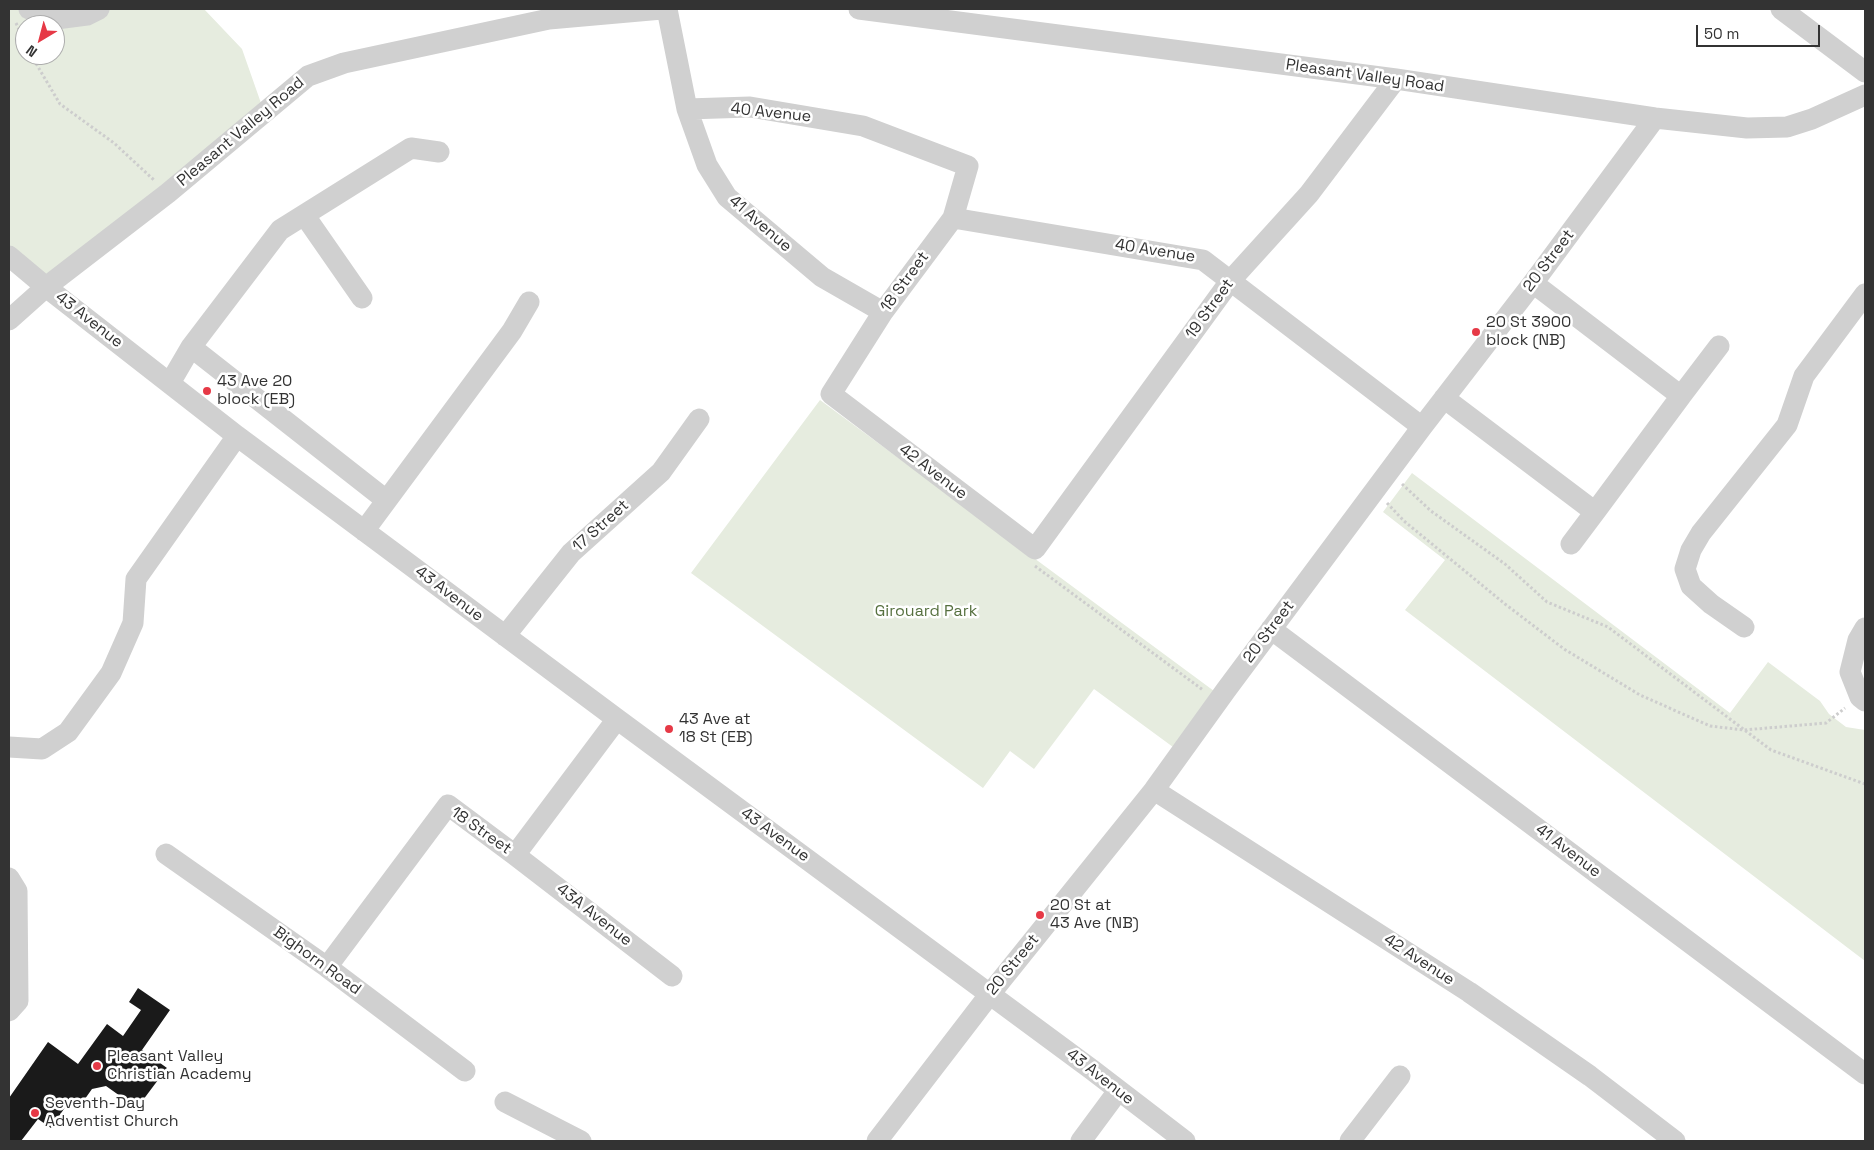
<!DOCTYPE html>
<html>
<head>
<meta charset="utf-8">
<style>
	body { margin:0 }
	#map { position:relative; width:1874px; height:1150px; overflow:hidden; background:#fff; font-family:"Space Grotesk",sans-serif }
	canvas { display:block }
	.frame { position:absolute; inset:0; border:10px solid #333; pointer-events:none }
	.north { position:absolute; left:15px; top:15px; width:50px; height:50px; box-sizing:border-box; background:#fff; border:1px solid #adadad; border-radius:50%; rotate:217deg; font-size:14px; font-weight:700; line-height:20px; text-align:center; color:#333 }
	.north::after { content:''; display:block; margin:auto; width:18px; height:22px; background:#e63946; clip-path:polygon(50% 0,100% 100%,50% 72%,0 100%) }
	.scale { position:absolute; left:1696px; top:25px; width:124px; height:22px; box-sizing:border-box; border:2px solid #333; border-top:0; padding-left:6px; font-size:15px; line-height:18px; white-space:nowrap; color:#333; -webkit-text-stroke:4px #fff; paint-order:stroke }
</style>
</head>
<body>
<div id="map">
<canvas width="1874" height="1150"></canvas>
<div class="frame"></div>
<div class="north">N</div>
<div class="scale">50 m</div>
</div>
<script>
const g = document.querySelector('canvas').getContext('2d');
g.lineJoin = 'round';
function paint(path, color) { g.fillStyle = color; g.fill(path, 'evenodd'); }
const poly = rows => new Path2D(rows.map(r => 'M' + r).join(''));
function stroke(path, color, width, dash) { g.strokeStyle = color; g.lineWidth = width; g.lineCap = dash ? 'butt' : 'round'; g.setLineDash(dash || []); g.stroke(path); }
function label(font, color, halo, rows, align = 'center') {
  g.font = font + ' "Space Grotesk",sans-serif'; g.lineWidth = 5; g.setLineDash([]); g.textBaseline = 'middle'; g.strokeStyle = halo; g.fillStyle = color; for (const [text, x, y, turn = 0] of rows) {
    g.save(); g.translate(x, y); g.rotate((+turn || 0) * Math.PI / 180); g.textAlign = isNaN(turn) ? turn : align; if (halo) g.strokeText(text, 0, 0); g.fillText(text, 0, 0); g.restore();
  }
}
const green = poly([
	[9,9,204,9,242,49,262,106,59,285,9,251],
	[25,25,55,25,55,55,25,55],
	[820,400,1214,691,1173,747,1094,689,1034,769,1010,751,983,788,691,573],
	[1412,473,1730,713,1768,662,1820,701,1829,714,1846,727,1865,730,1865,961,1405,610,1445,560,1383,512]
]);
const building = poly([
	[138,988,170,1010,142,1050,167,1068,137,1108,106,1086,92,1089,77,1110,68,1103,51,1128,38,1119,21,1141,9,1141,9,1098,48,1042,78,1064,107,1024,123,1036,141,1010,129,1002]
]);
const path = poly([
	[16,23,25,42],
	[31,55,60,104,114,143,155,181],
	[1402,484,1431,511,1505,564,1547,602,1608,627,1771,750,1865,784],
	[1387,503,1404,521,1505,604,1564,649,1640,695,1710,726,1744,730,1826,723,1845,708],
	[1035,566,1203,690]
]);
const minor = poly([
	[29,9,56,19,87,15,99,9],
	[667,9,687,109,707,165,727,197,822,277,883,312],
	[859,9,1396,79,1655,118,1747,128,1787,127,1812,119,1865,95],
	[1781,9,1865,72],
	[687,109,750,107,863,126,968,166,953,218,883,312,831,394,1035,549,1231,280,1309,194,1396,79],
	[305,216,362,298],
	[953,218,1203,260,1422,427],
	[9,256,46,287,237,436,617,719,1091,1069,1185,1141],
	[9,320,46,287,168,193,308,76,344,63,549,19,662,9],
	[191,347,386,500],
	[170,383,191,347,280,230,411,148,439,152],
	[1681,396,1719,346],
	[1444,398,1595,512,1681,396,1533,283],
	[364,531,512,331,529,302],
	[1571,544,1595,512],
	[1744,627,1711,604,1691,586,1685,569,1691,550,1701,533,1787,425,1804,376,1865,294],
	[1865,628,1858,640,1850,672,1860,697,1865,701],
	[1271,629,1865,1074],
	[505,636,571,553,661,472,699,419],
	[9,747,42,749,68,732,111,673,133,623,136,579,237,436],
	[1154,790,1469,992,1590,1076,1675,1141],
	[166,854,327,967,465,1071],
	[515,855,617,719],
	[9,878,17,891,18,1001,9,1011],
	[327,967,448,805,515,855,672,976],
	[505,1102,581,1141],
	[877,1141,990,994,1154,790,1226,690,1422,427,1533,283,1655,118],
	[1081,1141,1118,1091],
	[1350,1141,1400,1076]
]);
const markers = [
	[1476,332,5,"#e63946"],
	[207,391,5,"#e63946"],
	[669,729,5,"#e63946"],
	[1040,915,5,"#e63946"],
	[97,1066,5,"#e63946"],
	[35,1113,5,"#e63946"]
];
const streetNames = [
	["Pleasant Valley Road",1365,76,8],
	["40 Avenue",771,113,6],
	["Pleasant Valley Road",241,132,-40],
	["41 Avenue",760,224,41],
	["40 Avenue",1155,251,9],
	["20 Street",1549,261,-53],
	["18 Street",905,282,-54],
	["19 Street",1210,309,-54],
	["43 Avenue",89,320,38],
	["42 Avenue",933,472,37],
	["17 Street",601,526,-42],
	["43 Avenue",449,594,37],
	["20 Street",1269,632,-53],
	["18 Street",481,831,35],
	["43 Avenue",775,835,36],
	["41 Avenue",1568,851,37],
	["43A Avenue",594,915,38],
	["42 Avenue",1419,960,33],
	["Bighorn Road",317,961,36],
	["20 Street",1013,965,-51],
	["43 Avenue",1100,1077,38]
];
const poiNames = [
	["20 St 3900",1486,323],
	["block (NB)",1486,341],
	["43 Ave 20",217,382],
	["block (EB)",217,400],
	["43 Ave at",679,720],
	["18 St (EB)",679,738],
	["20 St at",1050,906],
	["43 Ave (NB)",1050,924],
	["Pleasant Valley",107,1057],
	["Christian Academy",107,1075],
	["Seventh-Day",45,1104],
	["Adventist Church",45,1122]
];
const parkNames = [
	["Girouard Park",926,612]
];
paint(green, '#e6ecdf');
paint(building, '#1a1a1a');
stroke(path, '#cdcdcd', 3, [2.5, 2.5]);
stroke(minor, '#d0d0d0', 21);
for (const [x, y, r, color] of markers) { const dot = new Path2D(); dot.arc(x, y, r, 0, 2 * Math.PI); g.fillStyle = color; g.fill(dot); stroke(dot, '#fff', 2); }
label('16px', '#333', '#fff', streetNames);
label('16px', '#333', '#fff', poiNames, 'left');
label('16px', '#56703f', '#fff', parkNames);
</script>
</body>
</html>
